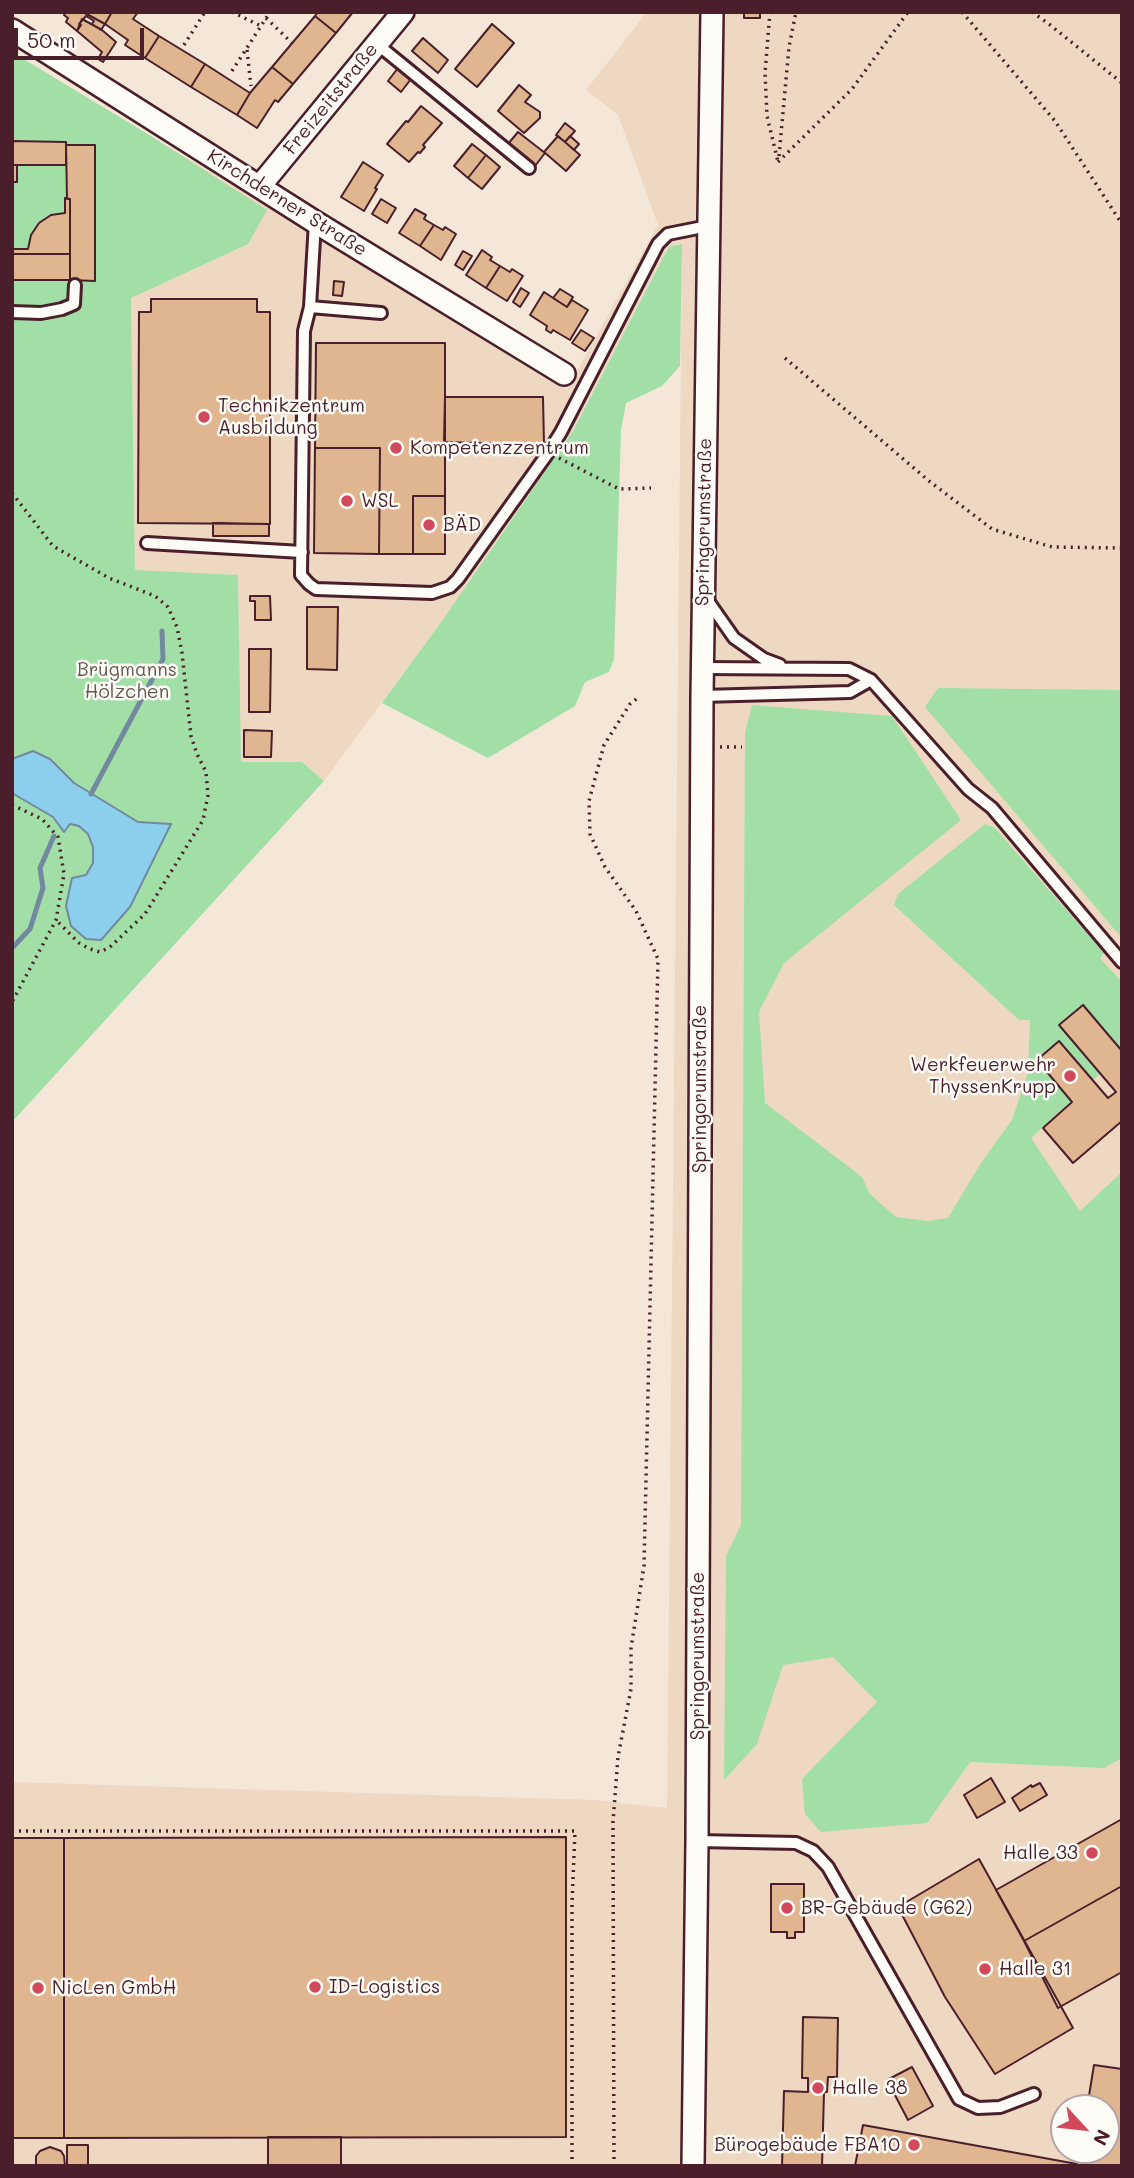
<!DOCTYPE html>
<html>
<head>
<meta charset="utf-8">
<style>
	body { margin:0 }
	#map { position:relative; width:1134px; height:2178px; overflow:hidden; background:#f4e7d8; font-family:Mali,sans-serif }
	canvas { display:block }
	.frame { position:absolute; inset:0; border:14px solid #4a1f2b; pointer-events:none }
	.north { position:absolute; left:1050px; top:2094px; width:70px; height:70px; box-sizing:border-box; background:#fdfcf7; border:2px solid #b5a4a5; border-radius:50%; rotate:117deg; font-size:19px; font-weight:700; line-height:28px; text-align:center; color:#4a1f2b }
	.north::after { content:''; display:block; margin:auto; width:24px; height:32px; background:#d1495b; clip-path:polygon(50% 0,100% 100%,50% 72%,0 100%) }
	.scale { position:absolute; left:14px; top:28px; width:130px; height:32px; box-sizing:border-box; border:4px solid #4a1f2b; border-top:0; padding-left:9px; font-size:21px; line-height:24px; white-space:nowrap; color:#4a1f2b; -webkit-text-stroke:5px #fdfcf7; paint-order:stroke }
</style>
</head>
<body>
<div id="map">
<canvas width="1134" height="2178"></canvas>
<div class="frame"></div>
<div class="north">N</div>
<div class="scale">50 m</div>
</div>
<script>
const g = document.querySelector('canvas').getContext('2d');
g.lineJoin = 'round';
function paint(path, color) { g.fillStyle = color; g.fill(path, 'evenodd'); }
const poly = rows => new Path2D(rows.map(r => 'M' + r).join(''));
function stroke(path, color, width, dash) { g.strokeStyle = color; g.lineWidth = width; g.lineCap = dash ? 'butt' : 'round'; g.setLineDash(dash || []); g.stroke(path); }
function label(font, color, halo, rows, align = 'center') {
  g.font = font + ' Mali,sans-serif'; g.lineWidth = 5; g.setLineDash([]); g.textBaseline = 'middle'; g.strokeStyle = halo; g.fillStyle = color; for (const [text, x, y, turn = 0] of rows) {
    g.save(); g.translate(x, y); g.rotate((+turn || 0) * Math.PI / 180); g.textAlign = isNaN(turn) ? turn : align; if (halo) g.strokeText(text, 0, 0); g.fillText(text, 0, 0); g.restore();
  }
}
const built = poly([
	[647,12,1122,12,1122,2166,12,2166,12,1782,595,1800,667,1808,682,244,671,246,665,254,573,431,444,618,324,781,302,762,240,762,238,575,135,571,131,298,121,118,567,389,658,225,618,115,586,90],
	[1064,2108,1106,2108,1106,2150,1064,2150]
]);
const green = poly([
	[12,52,151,136,267,210,248,244,131,298,135,570,238,575,241,762,302,762,324,781,12,1122,12,793,53,817,64,832,70,824,79,825,88,834,93,847,93,863,66,906,170,825,138,822,74,783,50,759,33,752,12,759],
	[682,244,680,366,662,386,626,403,621,430,614,659,609,672,585,682,575,706,488,758,382,703,444,618,573,431,665,254,670,246],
	[938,688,1122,690,1122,938,925,707],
	[752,705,892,716,961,820,784,963,759,1012,765,1103,862,1177,870,1194,896,1217,928,1221,948,1218,981,1163,1012,1120,1028,1072,1030,1020,1019,1020,894,905,898,894,985,824,994,827,1104,953,1100,958,1122,982,1122,1053,1031,1138,1080,1211,1122,1172,1122,1758,1104,1768,970,1762,927,1823,821,1832,805,1814,802,1779,877,1702,833,1657,783,1665,757,1744,724,1780,726,1556,741,1525,745,733]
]);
const water = poly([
	[33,751,50,759,74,783,138,822,171,824,130,907,101,940,86,939,71,926,66,906,72,878,86,875,93,863,93,847,88,834,79,826,70,824,64,832,53,817,12,793,12,759,33,751]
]);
const stream = poly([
	[91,794,163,659,162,631],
	[12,948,30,929,43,888,40,868,54,836]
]);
const building = poly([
	[66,12,83,12,105,24,101,30,92,24,94,21,86,16,79,24,81,25,77,31,66,22,68,18,64,15,66,12],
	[83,12,112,12,105,24,83,12],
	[112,12,138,12,133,19,159,36,145,58,125,45,128,40,105,24,112,12],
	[318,12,353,12,336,33,315,16,318,12],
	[744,12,760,12,760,18,744,18,744,12],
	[315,16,336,33,293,84,272,67,315,16],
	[82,19,102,30,116,42,103,62,98,59,102,52,77,31,82,19],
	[492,24,514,43,477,87,455,69,492,24],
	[159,36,205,64,191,87,145,58,159,36],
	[423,38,448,60,438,73,412,51,423,38],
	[205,64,250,93,237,115,191,87,205,64],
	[272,67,293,84,278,102,275,100,257,128,237,115,250,93,272,67],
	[398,68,411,79,401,92,388,81,398,68],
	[519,85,531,95,525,102,540,112,540,118,524,133,498,111,519,85],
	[421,106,442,123,423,145,425,147,420,153,418,152,409,162,387,144,406,121,408,122,421,106],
	[565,123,575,131,565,142,556,135,565,123],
	[518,132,545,153,535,166,508,144,518,132],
	[558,136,580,155,566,171,544,152,558,136],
	[570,136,579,144,574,150,565,142,570,136],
	[12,141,66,142,66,165,12,165,12,141],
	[472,144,486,155,468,178,454,166,472,144],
	[66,145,95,145,95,281,70,280,70,199,67,199,66,145],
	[486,155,500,167,482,189,468,178,486,155],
	[363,162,383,175,375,188,377,189,364,211,341,197,363,162],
	[12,165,17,165,17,182,12,182,12,165],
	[65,198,70,199,70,254,12,254,12,249,28,249,31,235,39,223,51,215,65,213,65,198],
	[381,199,396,208,387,223,372,214,381,199],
	[415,209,426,215,424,219,434,225,420,246,399,233,415,209],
	[434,225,443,230,445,227,456,234,441,260,420,246,434,225],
	[482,250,492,257,490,260,500,266,486,288,466,275,482,250],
	[463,251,472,256,463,270,455,265,463,251],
	[12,254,70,254,70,280,12,280,12,254],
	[500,266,510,272,512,269,523,276,507,301,486,288,500,266],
	[334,281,344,282,342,296,333,295,334,281],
	[521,288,529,293,520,307,513,302,521,288],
	[560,289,573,297,567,307,553,298,560,289],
	[544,292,567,307,572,300,588,310,570,340,553,330,551,333,546,330,547,326,530,315,544,292],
	[151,299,257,299,257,312,270,312,270,524,138,523,139,312,151,312,151,299],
	[581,330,594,338,585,351,572,343,581,330],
	[316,343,445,343,445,496,413,496,413,554,379,554,380,448,315,448,316,343],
	[445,397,543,397,544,445,444,442,445,397],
	[315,448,380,448,379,554,314,553,315,448],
	[413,496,445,496,445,554,413,554,413,496],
	[213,523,269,524,269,536,213,536,213,523],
	[250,596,270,596,271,620,255,620,255,601,250,601,250,596],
	[307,607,338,607,337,670,307,669,307,607],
	[249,649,271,649,270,712,249,712,249,649],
	[244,730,272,731,271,757,244,757,244,730],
	[1083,1005,1122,1051,1122,1121,1073,1163,1043,1128,1072,1102,1037,1060,1059,1041,1108,1098,1116,1092,1059,1025,1083,1005],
	[991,1778,1005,1802,977,1818,964,1795,991,1778],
	[1040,1783,1047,1795,1020,1811,1012,1798,1031,1785,1032,1787,1040,1783],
	[1122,1819,1122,1886,1024,1941,996,1890,1122,1819],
	[566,1837,566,2137,64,2138,64,1838,566,1837],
	[12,1838,64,1838,64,2138,12,2138,12,1838],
	[979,1859,1073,2028,995,2074,945,1997,898,1907,979,1859],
	[771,1884,804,1884,804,1932,795,1932,795,1938,787,1938,787,1932,771,1932,771,1884],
	[1122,1886,1122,1972,1058,2008,1024,1941,1122,1886],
	[803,2017,838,2018,837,2077,828,2077,827,2092,824,2092,822,2166,782,2166,784,2091,808,2092,808,2078,802,2078,803,2017],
	[1094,2065,1122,2069,1122,2166,1076,2166,1079,2150,1106,2150,1106,2108,1087,2108,1094,2065],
	[912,2067,933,2106,908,2120,887,2080,912,2067],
	[863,2125,1077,2164,1076,2166,855,2166,863,2125],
	[268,2137,341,2137,341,2166,268,2166,268,2137],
	[67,2145,88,2145,88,2166,67,2166,67,2145],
	[50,2147,61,2151,64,2156,65,2166,36,2166,36,2156,40,2151,50,2147]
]);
const path = poly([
	[232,12,261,26],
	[770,12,765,73,767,116,778,162],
	[962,12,1055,121,1122,224],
	[1032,12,1049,24,1122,83],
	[266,18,292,43],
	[184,45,205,12],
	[247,50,251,86],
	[232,71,270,12],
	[779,156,789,47,796,12],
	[778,162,852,89,908,12],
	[785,358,929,481,992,529,1052,547,1122,548],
	[559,458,619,489,651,488],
	[12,493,53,546,109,578,155,596,168,607,177,627,182,653,191,736,197,754,206,772,208,795,203,820,145,914,110,947,100,952,90,949,79,943,56,920],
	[720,747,742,747],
	[12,805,42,819,58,837,64,874,56,920,12,1002],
	[12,1831,575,1831,572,1904,572,2166],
	[614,2166,613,1822,618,1757,631,1689,631,1648,644,1566,658,959,636,911,605,867,590,834,589,801,604,745,630,704,640,696]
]);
const service = poly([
	[377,44,529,168],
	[315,222,310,307,304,331,301,575,309,584,316,589,432,593,450,587,458,579,548,453,561,432,658,244,668,234,708,226],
	[310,307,381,313],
	[12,312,41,313,62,309,74,304,75,285],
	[147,543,302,552],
	[706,598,734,638,764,659,780,665],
	[702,668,849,669,871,680,968,789,992,808,1122,962],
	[702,696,850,692,871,680],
	[697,1841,796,1843,813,1851,828,1867,959,2099,978,2108,1000,2107,1034,2094]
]);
const minor = poly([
	[12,30,315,222,564,374],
	[260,186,403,12],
	[693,2166,697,1841,702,696,712,12]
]);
const markers = [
	[204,417,7,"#d1495b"],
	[396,448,7,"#d1495b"],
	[347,501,7,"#d1495b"],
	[429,525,7,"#d1495b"],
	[1070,1076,7,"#d1495b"],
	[1092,1853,7,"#d1495b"],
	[787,1908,7,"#d1495b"],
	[985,1969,7,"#d1495b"],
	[315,1987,7,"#d1495b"],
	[38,1988,7,"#d1495b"],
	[818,2088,7,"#d1495b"],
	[914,2145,7,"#d1495b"]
];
const streetNames = [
	["Freizeitstraße",331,99,-51],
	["Kirchderner Straße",287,203,32],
	["Springorumstraße",704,522,-89],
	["Springorumstraße",700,1089,-90],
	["Springorumstraße",698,1656,-90]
];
const poiNames = [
	["Technikzentrum",218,406],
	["Ausbildung",218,428],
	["Kompetenzzentrum",410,448],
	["WSL",361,501],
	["BÄD",443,525],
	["Werkfeuerwehr",1056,1065,"right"],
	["ThyssenKrupp",1056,1087,"right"],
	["Halle 33",1078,1853,"right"],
	["BR-Gebäude (G62)",801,1908],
	["Halle 31",999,1969],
	["ID-Logistics",329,1987],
	["NicLen GmbH",52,1988],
	["Halle 38",832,2088],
	["Bürogebäude FBA10",900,2145,"right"]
];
const parkNames = [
	["Brügmanns",127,670],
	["Hölzchen",127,692]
];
paint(built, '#eed8c2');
paint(green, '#a1dfa7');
paint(water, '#8ccfed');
stroke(water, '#72899f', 2);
stroke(stream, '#72899f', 5);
paint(building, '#dfb690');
stroke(building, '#4a1f2b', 2);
stroke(service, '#4a1f2b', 16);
stroke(minor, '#4a1f2b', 26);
stroke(path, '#4a1f2b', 3.5, [2, 5]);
stroke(service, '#fdfcf7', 10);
stroke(minor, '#fdfcf7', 21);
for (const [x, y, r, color] of markers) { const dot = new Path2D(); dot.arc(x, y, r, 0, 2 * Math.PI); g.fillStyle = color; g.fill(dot); stroke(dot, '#fdfcf7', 2.5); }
label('19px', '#4a1f2b', '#fdfcf7', streetNames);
label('19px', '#4a1f2b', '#fdfcf7', poiNames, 'left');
label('19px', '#645950', '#fdfcf7', parkNames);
</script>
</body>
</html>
